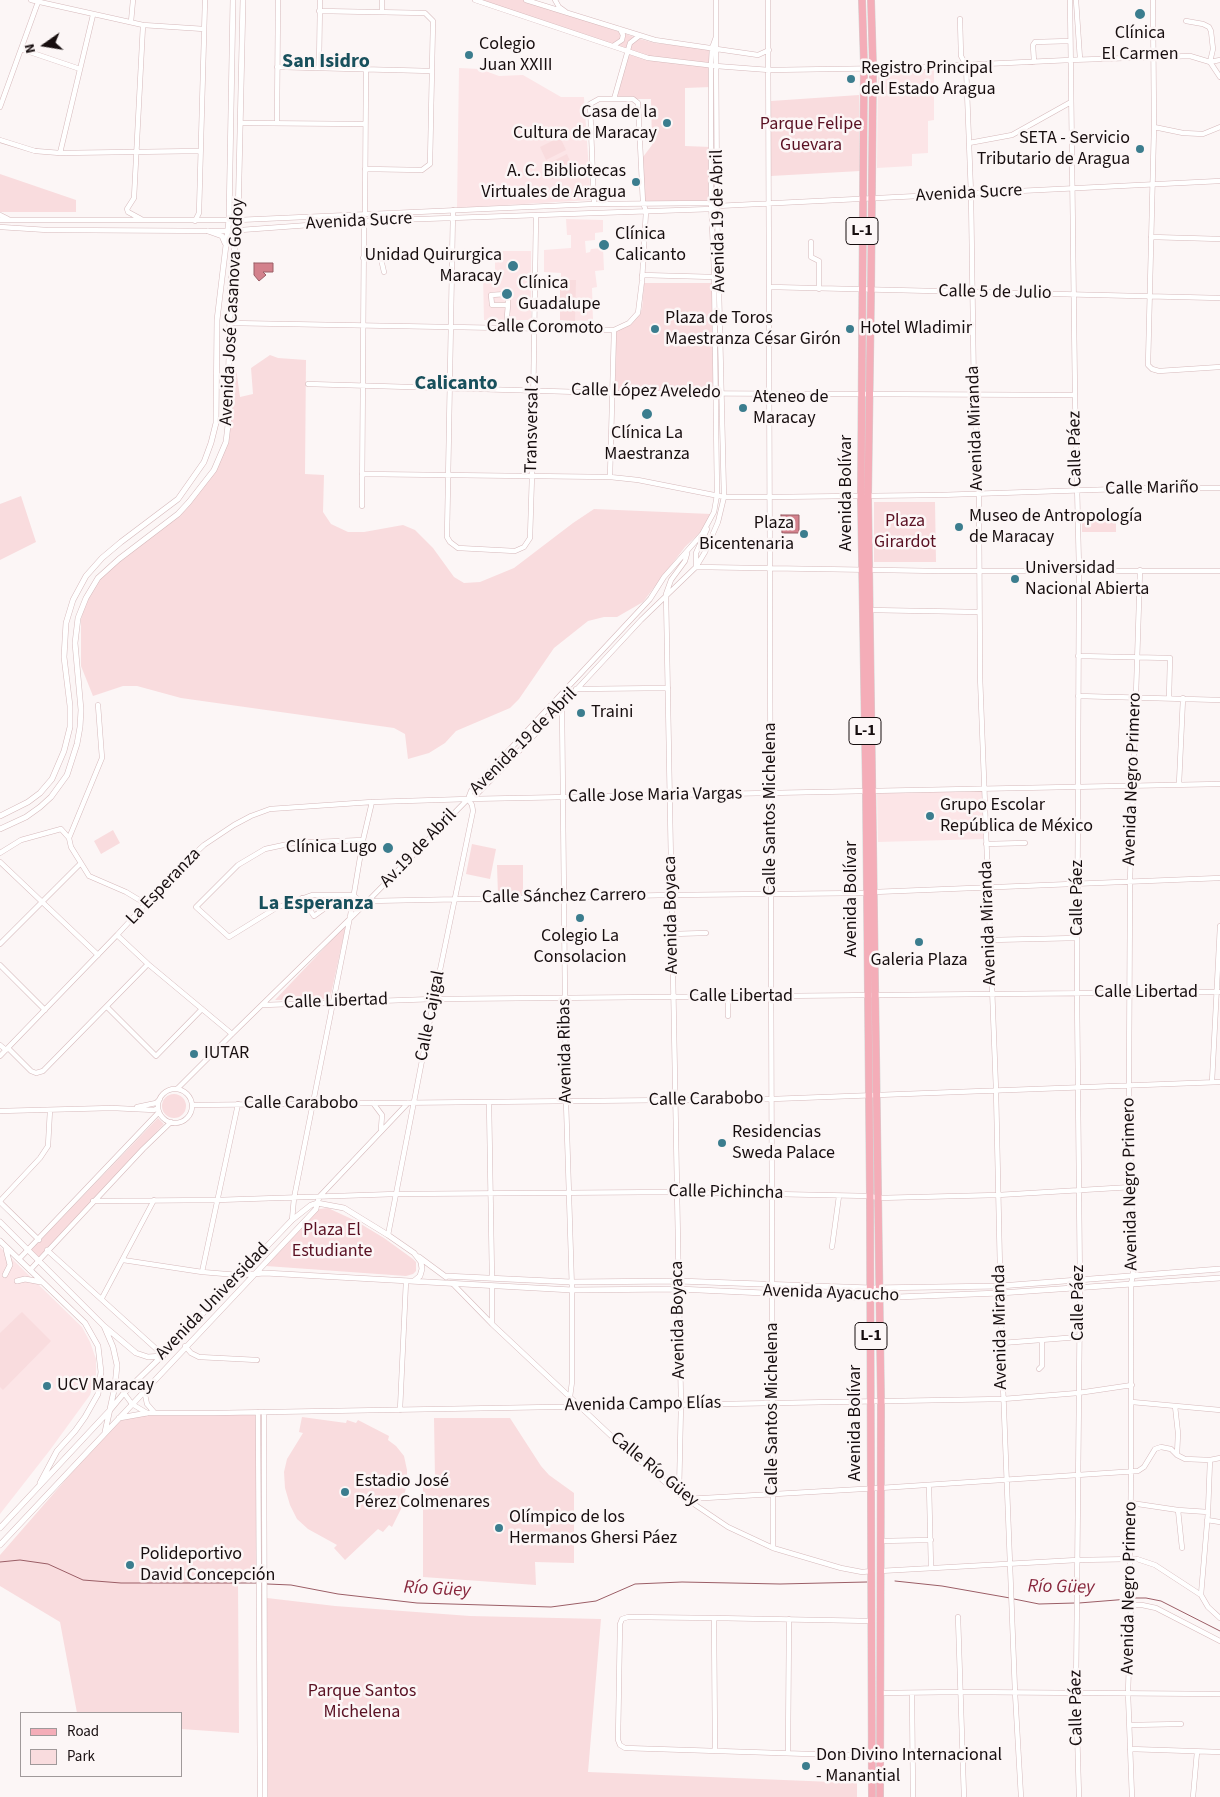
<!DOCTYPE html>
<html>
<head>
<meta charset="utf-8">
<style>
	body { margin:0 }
	#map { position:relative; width:1220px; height:1797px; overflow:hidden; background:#fcf6f6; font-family:"Source Sans 3",sans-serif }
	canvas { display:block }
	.legend { position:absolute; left:20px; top:1712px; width:162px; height:65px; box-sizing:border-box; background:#fcf6f6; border:1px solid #a0999a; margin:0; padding:6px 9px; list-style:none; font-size:15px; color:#170e0f }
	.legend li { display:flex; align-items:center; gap:10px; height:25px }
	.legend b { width:25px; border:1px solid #a0999a }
	.north { position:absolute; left:20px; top:20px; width:50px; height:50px; -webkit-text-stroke:4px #fcf6f6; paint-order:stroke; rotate:257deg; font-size:14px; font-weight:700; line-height:20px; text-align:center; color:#170e0f }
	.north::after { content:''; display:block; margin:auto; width:18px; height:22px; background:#170e0f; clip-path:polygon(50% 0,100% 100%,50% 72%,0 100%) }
</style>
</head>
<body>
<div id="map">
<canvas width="1220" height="1797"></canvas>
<ul class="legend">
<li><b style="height:6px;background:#f4adb8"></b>Road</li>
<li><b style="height:14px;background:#f9dcde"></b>Park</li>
</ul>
<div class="north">N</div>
</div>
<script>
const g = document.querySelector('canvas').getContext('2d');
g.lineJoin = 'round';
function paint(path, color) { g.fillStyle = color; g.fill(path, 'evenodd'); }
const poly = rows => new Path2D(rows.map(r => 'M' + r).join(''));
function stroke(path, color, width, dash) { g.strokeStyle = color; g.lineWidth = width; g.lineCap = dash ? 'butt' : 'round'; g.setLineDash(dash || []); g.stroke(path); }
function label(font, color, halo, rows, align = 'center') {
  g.font = font + ' "Source Sans 3",sans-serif'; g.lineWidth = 5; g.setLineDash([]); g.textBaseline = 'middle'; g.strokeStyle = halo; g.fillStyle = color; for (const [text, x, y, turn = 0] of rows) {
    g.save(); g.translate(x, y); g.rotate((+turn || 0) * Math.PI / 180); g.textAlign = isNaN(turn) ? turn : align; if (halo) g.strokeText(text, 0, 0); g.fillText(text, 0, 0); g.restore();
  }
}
const built = poly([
	[459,68,480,69,499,76,523,75,561,97,584,97,591,200,457,208],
	[878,70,934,70,934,120,928,121,928,153,912,154,912,166,877,168],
	[566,219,603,220,603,232,595,233,595,240,585,241,586,253,590,252,591,249,603,248,604,270,595,271,597,287,592,288,593,321,560,320,561,273,544,272,544,250,571,248,571,235,567,235],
	[495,251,531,251,531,276,534,277,534,289,531,289,531,298,534,298,534,310,531,310,531,320,484,320,483,275,495,275],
	[982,791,983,839,878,842,877,793],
	[0,1247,82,1327,90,1342,96,1359,96,1377,90,1395,50,1450,0,1514]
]);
const green = poly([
	[475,0,526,0,640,39,655,43,712,49,711,87,685,88,685,146,711,147,711,202,643,203,640,161,652,145,651,99,614,99,626,52],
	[859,95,860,171,771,176,771,101],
	[560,137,566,150,546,160,540,147],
	[567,154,573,168,552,179,545,165],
	[0,174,76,200,76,212,0,212],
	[560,280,576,280,575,321,560,320],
	[644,283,712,283,713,391,615,391,616,331,630,325,637,317,642,309],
	[270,355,278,358,306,360,305,474,324,475,323,512,331,524,348,532,364,532,403,525,415,530,433,548,454,577,464,583,480,582,514,568,573,523,594,509,711,514,708,525,685,547,643,602,617,617,604,617,588,621,554,648,519,699,510,708,456,731,445,743,429,753,408,759,405,734,394,728,181,698,137,686,123,686,93,696,81,666,81,619,86,598,98,578,178,514,214,470,226,442,229,423,229,369,236,368,240,397,253,394,251,368],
	[21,496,36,542,0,560,0,504],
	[874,502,935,502,936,562,874,562],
	[1082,520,1116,520,1116,532,1082,532],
	[113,830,120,843,101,854,94,841],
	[472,844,496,849,490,879,466,874],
	[497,865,523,865,523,895,498,895],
	[346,925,330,999,275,1000],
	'162 1106a12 12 0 1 1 24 0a12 12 0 1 1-24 0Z',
	[158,1118,164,1124,39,1257,31,1250],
	[328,1208,356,1221,384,1238,413,1259,416,1262,416,1271,413,1274,406,1276,266,1266,319,1209],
	[22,1312,51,1341,3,1390,0,1387,0,1333],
	[262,1413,260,1576,238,1583,239,1733,181,1729,181,1713,77,1713,60,1622,0,1586,0,1555,122,1415],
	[302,1417,346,1423,347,1420,356,1423,358,1420,389,1436,388,1440,396,1446,404,1456,407,1470,407,1484,404,1496,407,1497,392,1527,389,1525,383,1532,378,1529,345,1560,334,1548,337,1545,308,1529,297,1519,290,1505,285,1488,284,1472,287,1459,303,1433,299,1432],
	[434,1418,510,1418,541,1466,549,1475,574,1493,574,1563,535,1562,536,1585,423,1577,423,1478,435,1479],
	[267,1598,335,1606,470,1616,601,1619,588,1772,857,1783,857,1797,268,1797]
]);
const water = poly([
	[254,263,273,263,273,272,263,272,266,275,259,281,254,275,254,263],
	[781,515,799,515,799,533,782,533,781,515]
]);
const stream = poly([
	[0,1562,20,1560,48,1564,83,1580,121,1583,258,1583],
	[895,1581,942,1586,1010,1598],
	[267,1584,291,1585,338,1594,417,1603,551,1607,596,1601,635,1584,682,1582,780,1584,867,1582],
	[1133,1598,1146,1598,1161,1601,1220,1631],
	[1014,1599,1039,1604,1075,1603],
	[1079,1603,1129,1599]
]);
const minor = poly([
	[31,0,143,25,204,29],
	[475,0,648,58,716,66,769,70,898,68,1070,60,1190,56,1210,62,1220,77],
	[526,0,655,40,758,55,769,50],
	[555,0,559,7,566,12],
	[768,0,773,1548],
	[1070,0,1075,395,1079,570,1077,993,1080,1288,1076,1693,1079,1797],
	[1076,0,1080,59],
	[1153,0,1154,127,1148,365,1152,369,1159,371,1220,367],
	[716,1,716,37],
	[319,11,425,13,433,21,430,164,422,170,365,169],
	[382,12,382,0],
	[960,19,961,56,966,65,971,194,974,394,979,494,980,676,996,1090,1002,1360,1015,1692,1021,1797],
	[1186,21,1203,24,1209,27,1211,31,1213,49,1210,62,1220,60],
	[131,22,133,0],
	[613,46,622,40,623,35,620,29],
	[21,49,80,69],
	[1034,62,1033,45,1035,42,1070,41],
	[277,67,432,71],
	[319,68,320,0],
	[614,99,630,43,639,36],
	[0,107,38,2],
	[241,123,365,124],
	[277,123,278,0],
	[1154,127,1183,133,1203,134,1220,127],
	[0,140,35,151,60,153,200,151],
	[969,143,1012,135,1071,102],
	[60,153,93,15],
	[453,210,447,537,450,542,458,548,515,551,524,547,530,538,532,475,536,215],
	[365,214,366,68],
	[0,215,8,219],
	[141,219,128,212,127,209,134,198,143,25],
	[0,220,238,220,594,204,712,203],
	[195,221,199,213,205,0],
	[0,227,47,230,227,231,364,221,712,209,717,206,1220,181],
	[1151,237,1220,239],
	[811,242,811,257,819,261,819,289],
	[363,258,378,257,381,259,384,272],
	[642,275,714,277],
	[770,287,1220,298],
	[230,323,614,330,629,323,638,313,642,281,646,211,643,203,638,103,633,99,599,99,590,104,594,204],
	[506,328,508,305,508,296,506,294,491,295,492,305,508,305],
	[308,384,613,393,1075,395],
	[362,474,610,477,638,480,724,497,770,497,940,495,1149,488,1220,488],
	[610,477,614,330],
	[362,506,364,221],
	[707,529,696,553,696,567,939,571,1220,571],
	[869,610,979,612],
	[1078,656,1170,658,1169,698],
	[576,689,668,688],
	[1078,696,1220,700],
	[562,704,566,1101,572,1290,572,1382,570,1397],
	[98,705,102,758,69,838,71,847,89,876,126,892,146,904],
	[1179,784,1183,698],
	[363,840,293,843,265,849,238,865,196,907,229,937,276,908,312,895,353,895,359,900,368,901,671,895,867,893],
	[986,844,1025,843],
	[0,853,21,840,61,829,69,838],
	[0,862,98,955],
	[874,892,1220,878],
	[302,898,314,916,328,906,338,895],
	[672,934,706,933],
	[117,935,148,964,232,1034],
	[990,940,1077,938],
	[0,944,81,863],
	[0,965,45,1010],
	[263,1005,434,999,1220,992],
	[107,1007,156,1056,202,1009],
	[728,1016,728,997],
	[0,1045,6,1050],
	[8,1048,31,1071,36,1073,43,1071,148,964],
	[0,1056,117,935,175,872,204,845,234,825,251,816,270,809,372,802,468,799,1220,784],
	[1212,1082,1220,926],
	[177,1089,232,1034,368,901,468,799,476,795,526,744,641,620,696,567,705,552,718,522,724,497,717,206,716,37,712,48,711,66,711,202,714,271,717,495,714,512,702,534,664,577,650,599,471,791,468,799],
	'158 1106a17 17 0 1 1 34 0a17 17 0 1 1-34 0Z',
	[489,1102,492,1278],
	[373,1103,382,1115,381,1129],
	[192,1105,772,1099,1220,1082],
	[137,1107,156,1103,160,1099],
	[0,1111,112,1108,154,1110,158,1108],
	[0,1201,40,1158,48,1146,50,1110],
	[93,1201,217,1200,396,1194,676,1192,870,1196,878,1198,998,1195,1132,1187],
	[0,1202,39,1240],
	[317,1203,320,1196,408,1103],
	[292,1220,294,1198,350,917,363,840,372,802],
	[388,1235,434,999,473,811,472,805,468,799],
	[832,1247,839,1196],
	[47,1250,163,1355],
	[19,1259,159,1112],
	[123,1260,202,1272,238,1275],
	[30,1270,143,1149,171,1122],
	[202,1272,238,1104],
	[453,1284,492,1324,622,1446,679,1494,728,1527,773,1548,841,1568,862,1572,872,1571],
	[492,1286,492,1324],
	[102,1298,154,1200],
	[1002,1343,1079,1337],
	[185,1346,191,1353,199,1357,257,1360],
	[1039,1369,1042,1366,1042,1341],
	[144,1390,147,1404,154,1412],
	[124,1393,132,1404,147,1413,214,1413,1003,1399,1078,1393,1132,1385],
	[1132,1402,1220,1410],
	[1175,1406,1178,1433,1177,1455],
	[400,1410,406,1281],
	[258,1412,260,1797],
	[264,1412,265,1797],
	[929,1485,931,1568],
	[679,1494,681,1404,666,594,671,580,685,561,687,554],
	[687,1499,880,1488,1138,1471,1144,1467,1155,1449,1161,1447,1171,1449,1177,1455,1185,1459,1210,1460,1220,1458],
	[1131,1503,1178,1510,1208,1512],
	[1178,1510,1182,1548],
	[1207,1520,1220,1522],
	[880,1541,931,1540],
	[880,1571,1077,1560,1137,1559,1155,1565,1201,1595,1208,1607,1220,1618],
	[1201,1595,1208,1512,1210,1460],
	[1131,1605,1142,1605,1156,1608,1220,1641],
	[958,1617,964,1797],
	[714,1618,715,1750],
	[880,1693,960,1692,1220,1694],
	[912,1693,913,1797],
	[1130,1725,1181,1724],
	[1130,1749,1220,1752],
	[788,1752,789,1619],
	[871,1756,625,1748,620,1745,618,1740,620,1624,622,1619,628,1617,714,1618,872,1621],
	[1132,1797,1128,1693,1131,1602,1130,1559,1131,1471,1131,1283,1133,1276,1129,1086,1130,881,1140,570],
	[1193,1797,1197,1752]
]);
const tertiary = poly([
	[208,231,222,236,225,243],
	[0,816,28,802,40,793,52,779,64,751,70,727,70,706,64,657,66,623,73,600,86,576,102,558,121,542,178,499,204,462,211,443,216,423,217,320,229,220,233,0],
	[0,829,26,817,40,807,51,797,67,775,77,744,80,727,81,710,75,643,78,618,86,598,98,578,119,559,178,514,189,502,214,470,226,442,230,408,228,393,231,278,238,220,243,0],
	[0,1222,104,1326,113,1347,117,1365,115,1386,105,1432],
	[0,1241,85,1323,98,1346,101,1372,98,1394,85,1417,75,1431,57,1451,40,1483],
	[419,1257,446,1277],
	[5,1275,10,1265,6,1249],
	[238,1275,265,1273,572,1290,678,1289,871,1298,1000,1293,1220,1278],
	[445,1276,571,1282,678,1281,871,1288,1000,1286,1220,1269],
	[17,1281,25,1279,41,1282],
	[104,1326,136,1353,148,1357,163,1356],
	[119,1418,147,1413],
	[0,1528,110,1410,124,1393,163,1355,292,1220,311,1205,317,1203,344,1208,388,1235,414,1253,421,1262,422,1269,420,1276,414,1281],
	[0,1545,316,1209,317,1203]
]);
const primary = poly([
	[862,0,864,64,861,497,866,790,870,1196,872,1797],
	[871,0,873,67,871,291,868,497,881,1402,880,1797]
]);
const markers = [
	[1140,14,6,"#3b7d8e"],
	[469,55,5,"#3b7d8e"],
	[851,79,5,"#3b7d8e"],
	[667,123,5,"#3b7d8e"],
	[1140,149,5,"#3b7d8e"],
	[636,182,5,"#3b7d8e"],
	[604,245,6,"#3b7d8e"],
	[513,266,6,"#3b7d8e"],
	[507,294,6,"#3b7d8e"],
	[655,329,5,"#3b7d8e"],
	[850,329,5,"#3b7d8e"],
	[743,408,5,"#3b7d8e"],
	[647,414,6,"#3b7d8e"],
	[959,527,5,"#3b7d8e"],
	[804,534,5,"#3b7d8e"],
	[1015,579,5,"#3b7d8e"],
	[581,713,5,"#3b7d8e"],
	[930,816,5,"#3b7d8e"],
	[388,848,6,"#3b7d8e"],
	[580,918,5,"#3b7d8e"],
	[919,942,5,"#3b7d8e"],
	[194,1054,5,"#3b7d8e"],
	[722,1143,5,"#3b7d8e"],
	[47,1386,5,"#3b7d8e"],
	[345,1492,5,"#3b7d8e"],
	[499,1528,5,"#3b7d8e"],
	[130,1565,5,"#3b7d8e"],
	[806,1766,5,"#3b7d8e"]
];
const shields = [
	[862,231,32],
	[865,731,32],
	[871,1336,32]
];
const shieldNames = [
	["L-1",862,231],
	["L-1",865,731],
	["L-1",871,1336]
];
const poiNames = [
	["Clínica",1140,34,"center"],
	["El Carmen",1140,55,"center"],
	["Colegio",479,45],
	["Juan XXIII",479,66],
	["Registro Principal",861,69],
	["del Estado Aragua",861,90],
	["Casa de la",657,113,"right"],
	["Cultura de Maracay",657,134,"right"],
	["SETA - Servicio",1130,139,"right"],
	["Tributario de Aragua",1130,160,"right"],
	["A. C. Bibliotecas",626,172,"right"],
	["Virtuales de Aragua",626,193,"right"],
	["Clínica",615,235],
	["Calicanto",615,256],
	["Unidad Quirurgica",502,256,"right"],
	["Maracay",502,277,"right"],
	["Clínica",518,284],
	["Guadalupe",518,305],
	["Plaza de Toros",665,319],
	["Maestranza César Girón",665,340],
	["Hotel Wladimir",860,329],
	["Ateneo de",753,398],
	["Maracay",753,419],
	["Clínica La",647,434,"center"],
	["Maestranza",647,455,"center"],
	["Museo de Antropología",969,517],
	["de Maracay",969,538],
	["Plaza",794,524,"right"],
	["Bicentenaria",794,545,"right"],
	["Universidad",1025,569],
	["Nacional Abierta",1025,590],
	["Traini",591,713],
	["Grupo Escolar",940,806],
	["República de México",940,827],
	["Clínica Lugo",377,848,"right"],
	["Colegio La",580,937,"center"],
	["Consolacion",580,958,"center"],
	["Galeria Plaza",919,961,"center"],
	["IUTAR",204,1054],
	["Residencias",732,1133],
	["Sweda Palace",732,1154],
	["UCV Maracay",57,1386],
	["Estadio José",355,1482],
	["Pérez Colmenares",355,1503],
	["Olímpico de los",509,1518],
	["Hermanos Ghersi Páez",509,1539],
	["Polideportivo",140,1555],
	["David Concepción",140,1576],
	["Don Divino Internacional",816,1756],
	["- Manantial",816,1777]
];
const parkNames = [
	["Parque Felipe",811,125],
	["Guevara",811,146],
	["Plaza",905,522],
	["Girardot",905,543],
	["Plaza El",332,1231],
	["Estudiante",332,1252],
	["Parque Santos",362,1692],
	["Michelena",362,1713]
];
const streetNames = [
	["Avenida Sucre",969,194,-3],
	["Avenida 19 de Abril",719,221,-91],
	["Avenida Sucre",359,222,-3],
	["Calle 5 de Julio",995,293,1],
	["Avenida José Casanova Godoy",233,312,-87],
	["Calle Coromoto",545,328,1],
	["Calle López Aveledo",646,392,1],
	["Transversal 2",533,424,-89],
	["Avenida Miranda",976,428,-92],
	["Calle Páez",1076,449,-91],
	["Calle Mariño",1152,489,-1],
	["Avenida Bolívar",847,493,-90],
	["Avenida 19 de Abril",524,742,-45],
	["Avenida Negro Primero",1133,779,-88],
	["Calle Jose Maria Vargas",655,796,-1],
	["Calle Santos Michelena",771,809,-90],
	["Av.19 de Abril",419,849,-46],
	["La Esperanza",164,887,-46],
	["Calle Sánchez Carrero",564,897,-1],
	["Calle Páez",1078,898,-90],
	["Avenida Bolívar",852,899,-90],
	["Avenida Boyaca",672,915,-91],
	["Avenida Miranda",989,923,-92],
	["Calle Libertad",1146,993],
	["Calle Libertad",741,997],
	["Calle Libertad",336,1002,-2],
	["Calle Cajigal",431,1016,-79],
	["Avenida Ribas",566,1051,-91],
	["Calle Carabobo",706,1100,-1],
	["Calle Carabobo",301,1104],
	["Avenida Negro Primero",1131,1184,-91],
	["Calle Pichincha",726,1193,1],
	["Avenida Ayacucho",831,1294,2],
	["Avenida Universidad",213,1302,-46],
	["Calle Páez",1079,1303,-90],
	["Avenida Boyaca",679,1320,-91],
	["Avenida Miranda",1001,1327,-91],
	["Avenida Campo Elías",643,1405,-1],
	["Calle Santos Michelena",773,1409,-90],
	["Avenida Bolívar",856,1423,-90],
	["Calle Río Güey",654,1470,39],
	["Avenida Negro Primero",1130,1588,-89],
	["Calle Páez",1077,1708,-91]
];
const waterNames = [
	["Río Güey",1061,1588,1],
	["Río Güey",437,1590,3]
];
const quarterNames = [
	["San Isidro",326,63],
	["Calicanto",456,385],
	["La Esperanza",316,905]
];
paint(built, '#fce5e7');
paint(green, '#f9dcde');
paint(water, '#d3818c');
stroke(water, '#9b5e66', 1);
stroke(stream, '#9b5e66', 1);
stroke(minor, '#d6b9bb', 5.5);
stroke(tertiary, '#d6b9bb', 6);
stroke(primary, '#d5d4d4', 8);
stroke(minor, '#fff', 4.5);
stroke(tertiary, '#fff', 5);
stroke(primary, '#f4adb8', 7);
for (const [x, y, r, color] of markers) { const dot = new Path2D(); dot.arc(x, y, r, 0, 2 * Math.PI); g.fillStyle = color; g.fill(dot); stroke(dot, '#fcf6f6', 2); }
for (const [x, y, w] of shields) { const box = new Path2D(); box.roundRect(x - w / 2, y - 13.5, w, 27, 4); g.fillStyle = '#fcf6f6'; g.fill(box); stroke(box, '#170e0f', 1); }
label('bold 16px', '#170e0f', null, shieldNames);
label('18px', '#170e0f', '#fcf6f6', poiNames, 'left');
label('18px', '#591022', '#fcf6f6', parkNames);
label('18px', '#170e0f', '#fcf6f6', streetNames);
label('italic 19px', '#87263c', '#fcf6f6', waterNames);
label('bold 20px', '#18505c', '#fcf6f6', quarterNames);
</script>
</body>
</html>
